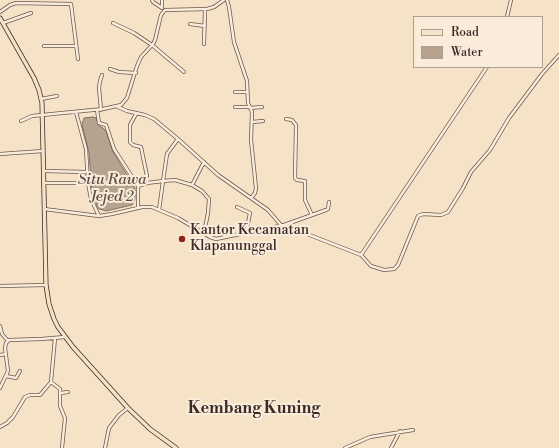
<!DOCTYPE html>
<html>
<head>
<meta charset="utf-8">
<style>
	body { margin:0 }
	#map { position:relative; width:559px; height:448px; overflow:hidden; background:#f6e2c7; font-family:"Libre Bodoni",serif }
	canvas { display:block }
	.legend { position:absolute; left:413px; top:16px; width:130px; height:52px; box-sizing:border-box; background:#f9ecdb; border:1px solid #ac9e92; margin:0; padding:5px 7px; list-style:none; font-size:12px; color:#382a25 }
	.legend li { display:flex; align-items:center; gap:8px; height:20px }
	.legend b { width:20px; border:1px solid #ac9e92 }
</style>
</head>
<body>
<div id="map">
<canvas width="559" height="448"></canvas>
<ul class="legend">
<li><b style="height:5px;background:#f6e2c7"></b>Road</li>
<li><b style="height:11px;background:#b5a390"></b>Water</li>
</ul>
</div>
<script>
const g = document.querySelector('canvas').getContext('2d');
g.lineJoin = 'round';
function paint(path, color) { g.fillStyle = color; g.fill(path, 'evenodd'); }
const poly = rows => new Path2D(rows.map(r => 'M' + r).join(''));
function stroke(path, color, width, dash) { g.strokeStyle = color; g.lineWidth = width; g.lineCap = dash ? 'butt' : 'round'; g.setLineDash(dash || []); g.stroke(path); }
function label(font, color, halo, rows, align = 'center') {
  g.font = font + ' "Libre Bodoni",serif'; g.lineWidth = 4; g.setLineDash([]); g.textBaseline = 'middle'; g.strokeStyle = halo; g.fillStyle = color; for (const [text, x, y, turn = 0] of rows) {
    g.save(); g.translate(x, y); g.rotate((+turn || 0) * Math.PI / 180); g.textAlign = isNaN(turn) ? turn : align; if (halo) g.strokeText(text, 0, 0); g.fillText(text, 0, 0); g.restore();
  }
}
const water = poly([
	[93,117,96,118,99,126,103,128,106,131,113,152,135,188,135,199,132,205,106,211,99,209,97,206,92,191,89,153,82,124,84,118,93,117]
]);
const minor = poly([
	[152,0,153,2,162,8],
	[162,0,162,7],
	[227,0,229,7,234,42,247,81,248,103,252,112,251,140,256,188,255,193,251,198],
	[0,12,10,5,16,3,71,4,78,59],
	[507,17,511,0],
	[3,23,31,13],
	[113,23,134,33,152,45,184,72],
	[190,24,205,26],
	[204,44,205,10],
	[44,46,76,46],
	[110,69,119,72,136,73],
	[235,92,247,92],
	[41,99,57,96],
	[118,107,127,111,145,115,154,119,178,139,218,175,268,210,281,225],
	[235,107,250,107],
	[250,108,262,107],
	[97,110,99,123,106,125,114,149,138,186,138,208],
	[101,110,99,88,100,81,102,75],
	[76,112,86,149,88,183,91,199,99,216],
	[136,114,130,125,130,142,133,145,141,147,147,176],
	[286,119,292,120,296,125,295,178,297,180,305,181,305,200,312,215],
	[21,121,32,116,103,109,121,105,127,98,137,66,141,57,153,44,155,40,161,15,165,10,207,9,214,7,224,0],
	[252,122,263,121],
	[0,154,43,151],
	[44,171,87,172],
	[44,183,88,183],
	[192,185,204,162],
	[138,186,147,183,163,181,167,154,178,139],
	[237,207,250,213,246,233],
	[44,209,99,216,112,214,142,207,152,207,178,218,210,237,216,239,284,225,361,255,371,266,384,270,394,269,398,265,418,216,423,214,441,215,448,212,463,188,471,172,490,150,509,118,542,74,559,55],
	[159,210,163,181,175,180,192,185,202,191,209,199,208,213,204,233],
	[284,225,326,210,328,209,329,202],
	[361,255,487,67],
	[0,286,46,285],
	[0,326,2,334,8,341],
	[0,355,6,354],
	[6,376,16,378,20,371],
	[51,382,60,389,60,406,65,418,62,448],
	[0,388,8,371,5,348,6,343,9,340,41,339,65,337],
	[61,393,68,392],
	[0,427,7,423,13,417,25,397,30,395,40,395,51,382,55,338],
	[105,448,109,428,119,415,128,408],
	[345,448,370,437,413,430],
	[391,448,400,431]
]);
const major = poly([
	[0,18,34,78,39,90,42,103,46,285,49,304,54,319,58,327,73,347,128,408,150,429,176,448]
]);
const markers = [
	[182,239,4,"#8f2418"]
];
const poiNames = [
	["Kantor Kecamatan",190,231],
	["Klapanunggal",190,247]
];
const waterNames = [
	["Situ Rawa",112,180],
	["Jejed 2",112,197]
];
const quarterNames = [
	["Kembang Kuning",254,409]
];
paint(water, '#b5a390');
stroke(water, '#837365', 1);
stroke(minor, '#68584e', 4);
stroke(major, '#382a25', 5);
stroke(minor, '#f9ecdb', 2.5);
stroke(major, '#f6e2c7', 3.5);
for (const [x, y, r, color] of markers) { const dot = new Path2D(); dot.arc(x, y, r, 0, 2 * Math.PI); g.fillStyle = color; g.fill(dot); stroke(dot, '#f9ecdb', 1.5); }
label('14px', '#382a25', '#f9ecdb', poiNames, 'left');
label('italic 15px', '#5e4e45', '#f9ecdb', waterNames);
label('bold 16px', '#382a25', '#f9ecdb', quarterNames);
</script>
</body>
</html>
